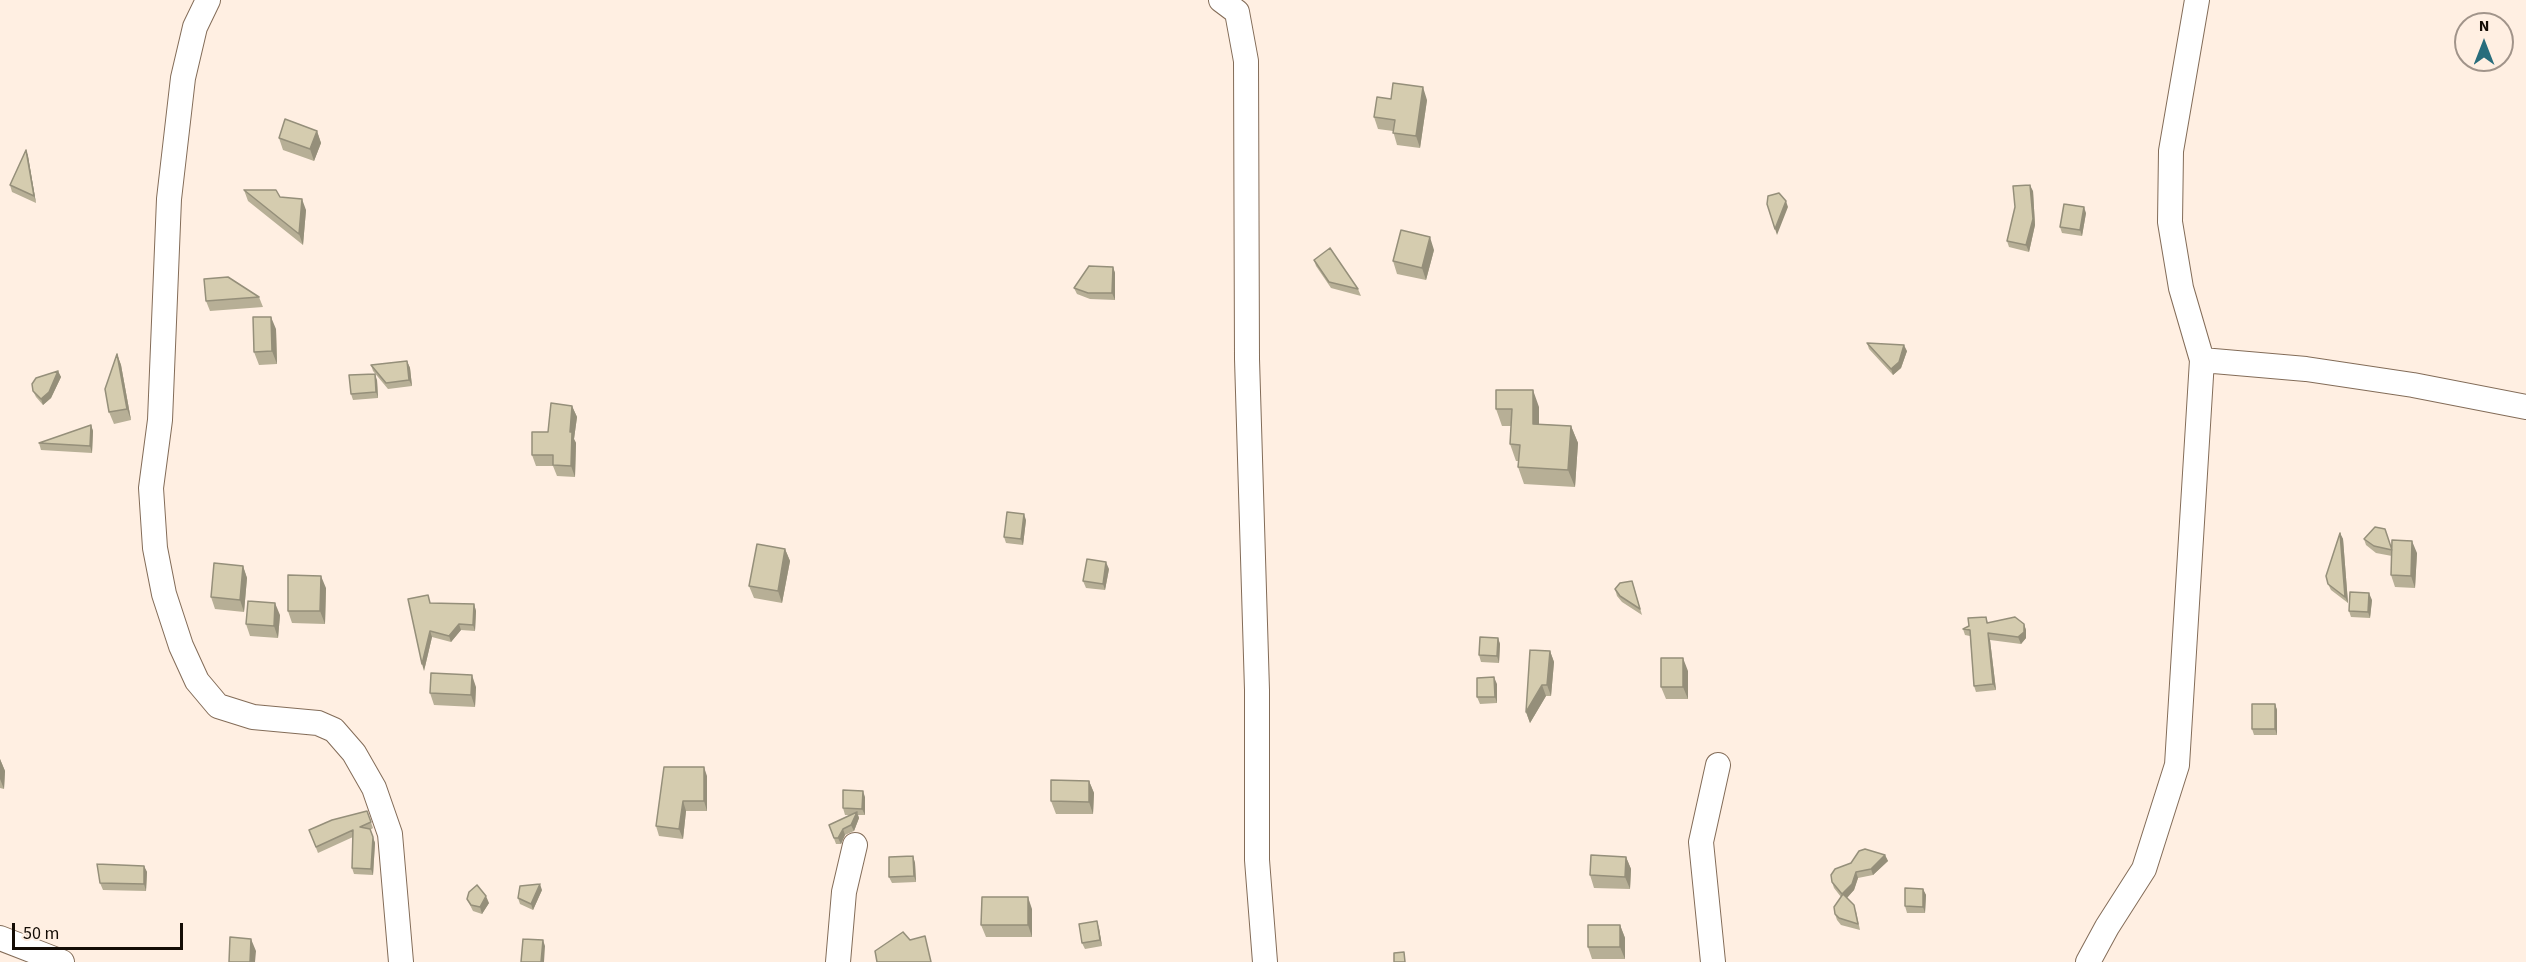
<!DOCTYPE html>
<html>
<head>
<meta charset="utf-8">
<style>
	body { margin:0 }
	#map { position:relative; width:2526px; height:962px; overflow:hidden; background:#ffefe2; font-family:"Source Sans 3",sans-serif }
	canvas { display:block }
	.north { position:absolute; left:2454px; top:12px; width:60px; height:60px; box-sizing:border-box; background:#ffefe2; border:2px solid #a1948a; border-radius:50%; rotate:0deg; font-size:16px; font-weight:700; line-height:24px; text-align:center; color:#140c05 }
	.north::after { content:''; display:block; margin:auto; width:21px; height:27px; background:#286d7c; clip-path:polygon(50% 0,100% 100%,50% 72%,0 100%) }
	.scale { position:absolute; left:12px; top:923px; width:171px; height:27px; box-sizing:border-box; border:3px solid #140c05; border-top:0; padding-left:8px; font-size:18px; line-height:21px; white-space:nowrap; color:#140c05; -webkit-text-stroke:4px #ffefe2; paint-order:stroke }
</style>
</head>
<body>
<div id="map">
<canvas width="2526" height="962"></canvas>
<div class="north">N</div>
<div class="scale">50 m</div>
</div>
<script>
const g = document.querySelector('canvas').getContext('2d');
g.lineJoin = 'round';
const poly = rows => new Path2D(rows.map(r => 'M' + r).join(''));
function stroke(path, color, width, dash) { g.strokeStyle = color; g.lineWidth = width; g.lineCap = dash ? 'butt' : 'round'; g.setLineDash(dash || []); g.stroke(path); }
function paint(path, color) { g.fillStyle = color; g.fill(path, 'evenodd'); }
const minor = poly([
	[208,0,195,27,183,78,169,199,160,420,151,488,155,548,164,594,181,646,197,681,218,706,253,717,318,723,334,730,354,753,374,788,390,834,401,962],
	[1221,0,1237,12,1246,61,1247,359,1257,690,1257,860,1265,962],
	[2202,360,2306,369,2413,385,2526,407],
	[0,938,62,962],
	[838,962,844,892,855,845],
	[1713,962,1701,842,1718,765],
	[2088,962,2107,927,2144,869,2177,765,2202,360,2181,288,2170,222,2171,151,2197,0]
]);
const wall = poly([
	[1427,100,1420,148,1397,145,1393,131,1378,129,1374,117],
	[317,131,321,143,314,161,283,150,279,138],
	[26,150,28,156,36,203,12,192,10,185],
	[244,190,280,197,306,210,303,245,248,201],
	[2033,191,2035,225,2029,252,2009,247,2007,241],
	[2086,213,2082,236,2062,233,2060,227],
	[1434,250,1426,280,1397,274,1393,261],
	[1314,260,1358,289,1361,296,1331,288,1316,266],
	[1113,267,1115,273,1115,300,1090,299,1077,294,1074,288],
	[259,297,263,307,210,311,206,301],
	[276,329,277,364,259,365,254,352],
	[1867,343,1907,351,1901,368,1893,375,1869,349],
	[117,354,121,365,131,420,114,424,109,412],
	[407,361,410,368,412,386,388,389,373,371,371,365],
	[58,371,61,377,51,398,43,405,36,397,33,391],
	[377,380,378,398,353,400,351,394],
	[572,406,577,417,574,439,576,443,575,477,557,476,553,466,536,466,532,455,548,432],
	[1539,407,1539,424,1571,426,1578,443,1575,487,1524,484,1518,467,1518,461,1516,461,1510,444,1511,426,1502,426,1496,409],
	[91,425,93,431,92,453,41,450,39,443],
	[1026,520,1023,545,1006,543,1004,537],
	[2340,533,2343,539,2348,603,2331,590,2328,584],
	[2364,539,2392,548,2417,553,2415,588,2395,587,2391,575,2392,556,2376,553,2366,545],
	[785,549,790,561,782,603,754,598,749,586],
	[243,566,247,578,244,612,215,609,211,597],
	[1109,569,1105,590,1086,588,1083,581],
	[1634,587,1642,615,1622,602,1617,596,1615,589],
	[326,588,325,624,292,623,288,611],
	[2372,600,2370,618,2351,617,2349,611],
	[431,603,474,604,476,611,475,631,461,630,451,642,432,637,424,671],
	[280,615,278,638,250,636,246,624],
	[1986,617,1988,623,2024,624,2026,630,2026,638,2021,644,1990,640,1996,690,1976,692,1974,686,1970,636,1965,635,1963,629,1969,626],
	[1498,638,1500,644,1499,663,1481,662,1479,655],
	[1550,651,1554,662,1551,696,1546,696,1530,723,1526,712],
	[1688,671,1688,699,1666,699,1661,687],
	[1497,684,1497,703,1480,704,1477,697],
	[476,687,475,707,434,705,430,693],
	[2275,704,2277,710,2277,735,2254,735,2252,729],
	[0,759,5,771,4,789,0,788],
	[707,776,707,811,686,811,683,839,659,836,656,826],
	[1089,781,1094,793,1093,814,1056,814,1051,801],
	[865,797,865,815,858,815,859,818,854,831,845,835,841,844,836,844,829,825,851,815,845,815,843,808],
	[367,811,373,828,370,830,375,843,373,875,354,874,352,868,353,837,318,853,309,830],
	[1885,855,1888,861,1873,875,1858,878,1854,890,1847,898,1856,911,1860,930,1841,925,1837,920,1835,914,1841,897,1834,888,1832,882],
	[913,856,915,863,916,882,892,883,889,877],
	[1626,857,1631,869,1630,889,1594,888,1590,875],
	[144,866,147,872,146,891,103,890,100,883],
	[1923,889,1926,895,1925,913,1907,913,1905,906],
	[542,890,533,910,520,904,518,898],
	[467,899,489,903,482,914,473,911],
	[1032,909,1032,937,986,937,981,925],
	[1620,925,1625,938,1625,959,1592,959,1588,947],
	[1099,928,1102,946,1085,949,1082,943]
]);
const shadedWall = poly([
	[1423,87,1427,100,1420,148,1416,136],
	[317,131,321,143,314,161,310,149],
	[26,150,28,156,36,203,34,196],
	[2030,185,2033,191,2035,225,2029,252,2026,245],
	[302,199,306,210,303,245,299,234],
	[1786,201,1788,207,1777,235,1775,229],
	[2084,207,2086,213,2082,236,2080,230],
	[1430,237,1434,250,1426,280,1422,268],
	[1113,267,1115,273,1115,300,1112,293],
	[271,317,276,329,277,364,272,351],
	[1904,345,1907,351,1901,368,1893,375,1891,369],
	[117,354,121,365,131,420,127,409],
	[407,361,410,368,412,386,409,380],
	[58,371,61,377,51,398,43,405,41,399],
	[375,374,377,380,378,398,376,392],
	[1533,390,1539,407,1539,441,1533,424],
	[572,406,577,417,574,439,576,443,575,477,571,466,570,432],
	[91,425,93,431,92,453,90,446],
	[1571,426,1578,443,1575,487,1568,470],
	[1024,514,1026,520,1023,545,1021,539],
	[2340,533,2343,539,2348,603,2345,597],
	[2412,541,2417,553,2415,588,2411,576],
	[785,549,790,561,782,603,778,591],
	[1106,562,1109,569,1105,590,1103,584],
	[243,566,247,578,244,612,240,600],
	[321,576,326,588,325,624,320,611],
	[2369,593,2372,600,2370,618,2368,612],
	[275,603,280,615,278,638,274,626],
	[474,604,476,611,475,631,473,625],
	[459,624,461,630,451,642,449,636],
	[2024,624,2026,630,2026,638,2021,644,2018,637],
	[430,631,432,637,424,671,422,664],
	[1988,633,1990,640,1996,690,1993,684],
	[1498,638,1500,644,1499,663,1497,656],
	[1550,651,1554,662,1551,696,1547,685],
	[1683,658,1688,671,1688,699,1683,687],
	[472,675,476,687,475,707,471,695],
	[1494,677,1497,684,1497,703,1495,697],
	[1542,685,1546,696,1530,723,1526,712],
	[2275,704,2277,710,2277,735,2275,729],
	[0,759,5,771,4,789,0,779],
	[704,767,707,776,707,811,704,801],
	[1089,781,1094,793,1093,814,1089,802],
	[863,791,865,797,865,815,862,809],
	[683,801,686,811,683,839,679,829],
	[857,812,859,818,854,831,851,825],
	[843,829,845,835,841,844,838,838],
	[373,837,375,843,373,875,371,869],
	[1885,855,1888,861,1873,875,1871,869],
	[913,856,915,863,916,882,914,876],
	[1626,857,1631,869,1630,889,1625,877],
	[144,866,147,872,146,891,144,884],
	[1856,872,1858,878,1854,890,1844,901,1842,894],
	[540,884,542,890,533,910,531,904],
	[1923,889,1926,895,1925,913,1923,907],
	[486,896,489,903,482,914,480,907],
	[1028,897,1032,909,1032,937,1028,925],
	[1097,921,1099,928,1102,946,1100,940],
	[1620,925,1625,938,1625,959,1620,947],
	[251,939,256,951,255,962,250,962],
	[543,940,545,946,544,962,541,962]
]);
const building = poly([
	[1393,83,1423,87,1416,136,1393,133,1395,120,1374,117,1377,97,1391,99,1393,83],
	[285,119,317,131,310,149,279,138,285,119],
	[26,150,34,196,10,185,26,150],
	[2030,185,2033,219,2026,245,2007,241,2015,207,2013,186,2030,185],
	[244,190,276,190,280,197,302,199,299,234,244,190],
	[1779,193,1786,201,1775,229,1767,204,1768,196,1779,193],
	[2064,204,2084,207,2080,230,2060,227,2064,204],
	[1401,230,1430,237,1422,268,1393,261,1401,230],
	[1330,248,1358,289,1329,282,1314,260,1330,248],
	[1089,266,1113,267,1112,293,1088,293,1074,288,1089,266],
	[228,277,259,297,206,301,204,279,228,277],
	[253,317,271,317,272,351,254,352,253,317],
	[1867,343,1904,345,1899,362,1891,369,1867,343],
	[117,354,127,409,109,412,105,389,117,354],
	[407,361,409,380,386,383,371,365,407,361],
	[58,371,49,392,41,399,33,391,32,384,36,378,58,371],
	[375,374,376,392,351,394,349,375,375,374],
	[1496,390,1533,390,1533,424,1571,426,1568,470,1518,467,1520,445,1510,444,1512,409,1496,409,1496,390],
	[551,403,572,406,570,432,572,432,571,466,553,465,553,455,532,455,532,432,548,432,551,403],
	[91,425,90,446,39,443,91,425],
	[1007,512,1024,514,1021,539,1004,537,1007,512],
	[2375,527,2385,529,2392,550,2374,546,2364,539,2375,527],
	[2340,533,2345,597,2328,584,2326,576,2340,533],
	[2392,540,2412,541,2411,576,2391,575,2392,540],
	[757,544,785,549,778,591,749,586,757,544],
	[1087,559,1106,562,1103,584,1083,581,1087,559],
	[214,563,243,566,240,600,211,597,214,563],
	[288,575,321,576,320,611,288,611,288,575],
	[1632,581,1640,609,1620,596,1615,589,1620,583,1632,581],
	[2350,592,2369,593,2368,612,2349,611,2350,592],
	[428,595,430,603,474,604,473,625,459,624,449,636,430,631,422,664,408,599,428,595],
	[248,601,275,603,274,626,246,624,248,601],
	[1986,617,1987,623,2015,617,2024,624,2024,632,2018,637,1988,633,1993,684,1974,686,1970,630,1963,629,1969,626,1968,618,1986,617],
	[1480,637,1498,638,1497,656,1479,655,1480,637],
	[1530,650,1550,651,1547,685,1542,685,1526,712,1530,650],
	[1661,658,1683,658,1683,687,1661,687,1661,658],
	[431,673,472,675,471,695,430,693,431,673],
	[1494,677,1495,697,1477,697,1477,678,1494,677],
	[2252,704,2275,704,2275,729,2252,729,2252,704],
	[664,767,704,767,704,801,683,801,679,829,656,826,664,767],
	[1051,780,1089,781,1089,802,1051,801,1051,780],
	[843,790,863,791,862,809,843,808,843,790],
	[367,811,371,822,360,827,370,829,373,837,371,869,352,868,353,830,316,847,309,830,332,820,367,811],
	[857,812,851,825,843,829,838,838,834,838,829,825,857,812],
	[1865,849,1885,855,1871,869,1856,872,1852,884,1842,894,1832,882,1831,875,1835,869,1851,863,1859,851,1865,849],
	[1591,855,1626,857,1625,877,1590,875,1591,855],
	[913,856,914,876,889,877,889,857,913,856],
	[97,864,144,866,144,884,100,883,97,864],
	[540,884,531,904,518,898,520,886,540,884],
	[477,885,486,896,480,907,471,905,467,899,469,892,477,885],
	[1905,888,1923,889,1923,907,1905,906,1905,888],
	[1843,894,1854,905,1858,924,1839,918,1835,914,1834,907,1843,894],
	[982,897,1028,897,1028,925,981,925,982,897],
	[1097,921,1100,940,1082,943,1079,924,1097,921],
	[1588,925,1620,925,1620,947,1588,947,1588,925],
	[903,932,910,940,925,936,931,962,877,962,875,951,903,932],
	[230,937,251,939,250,962,229,962,230,937],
	[523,939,543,940,541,962,521,962,523,939],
	[1404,952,1405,962,1394,962,1394,953,1404,952]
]);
stroke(minor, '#836c58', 26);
stroke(minor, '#fff', 24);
paint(wall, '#b7af96');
paint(shadedWall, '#958f7a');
paint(building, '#d5ccaf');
stroke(building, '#958f7a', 1.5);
</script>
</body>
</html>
